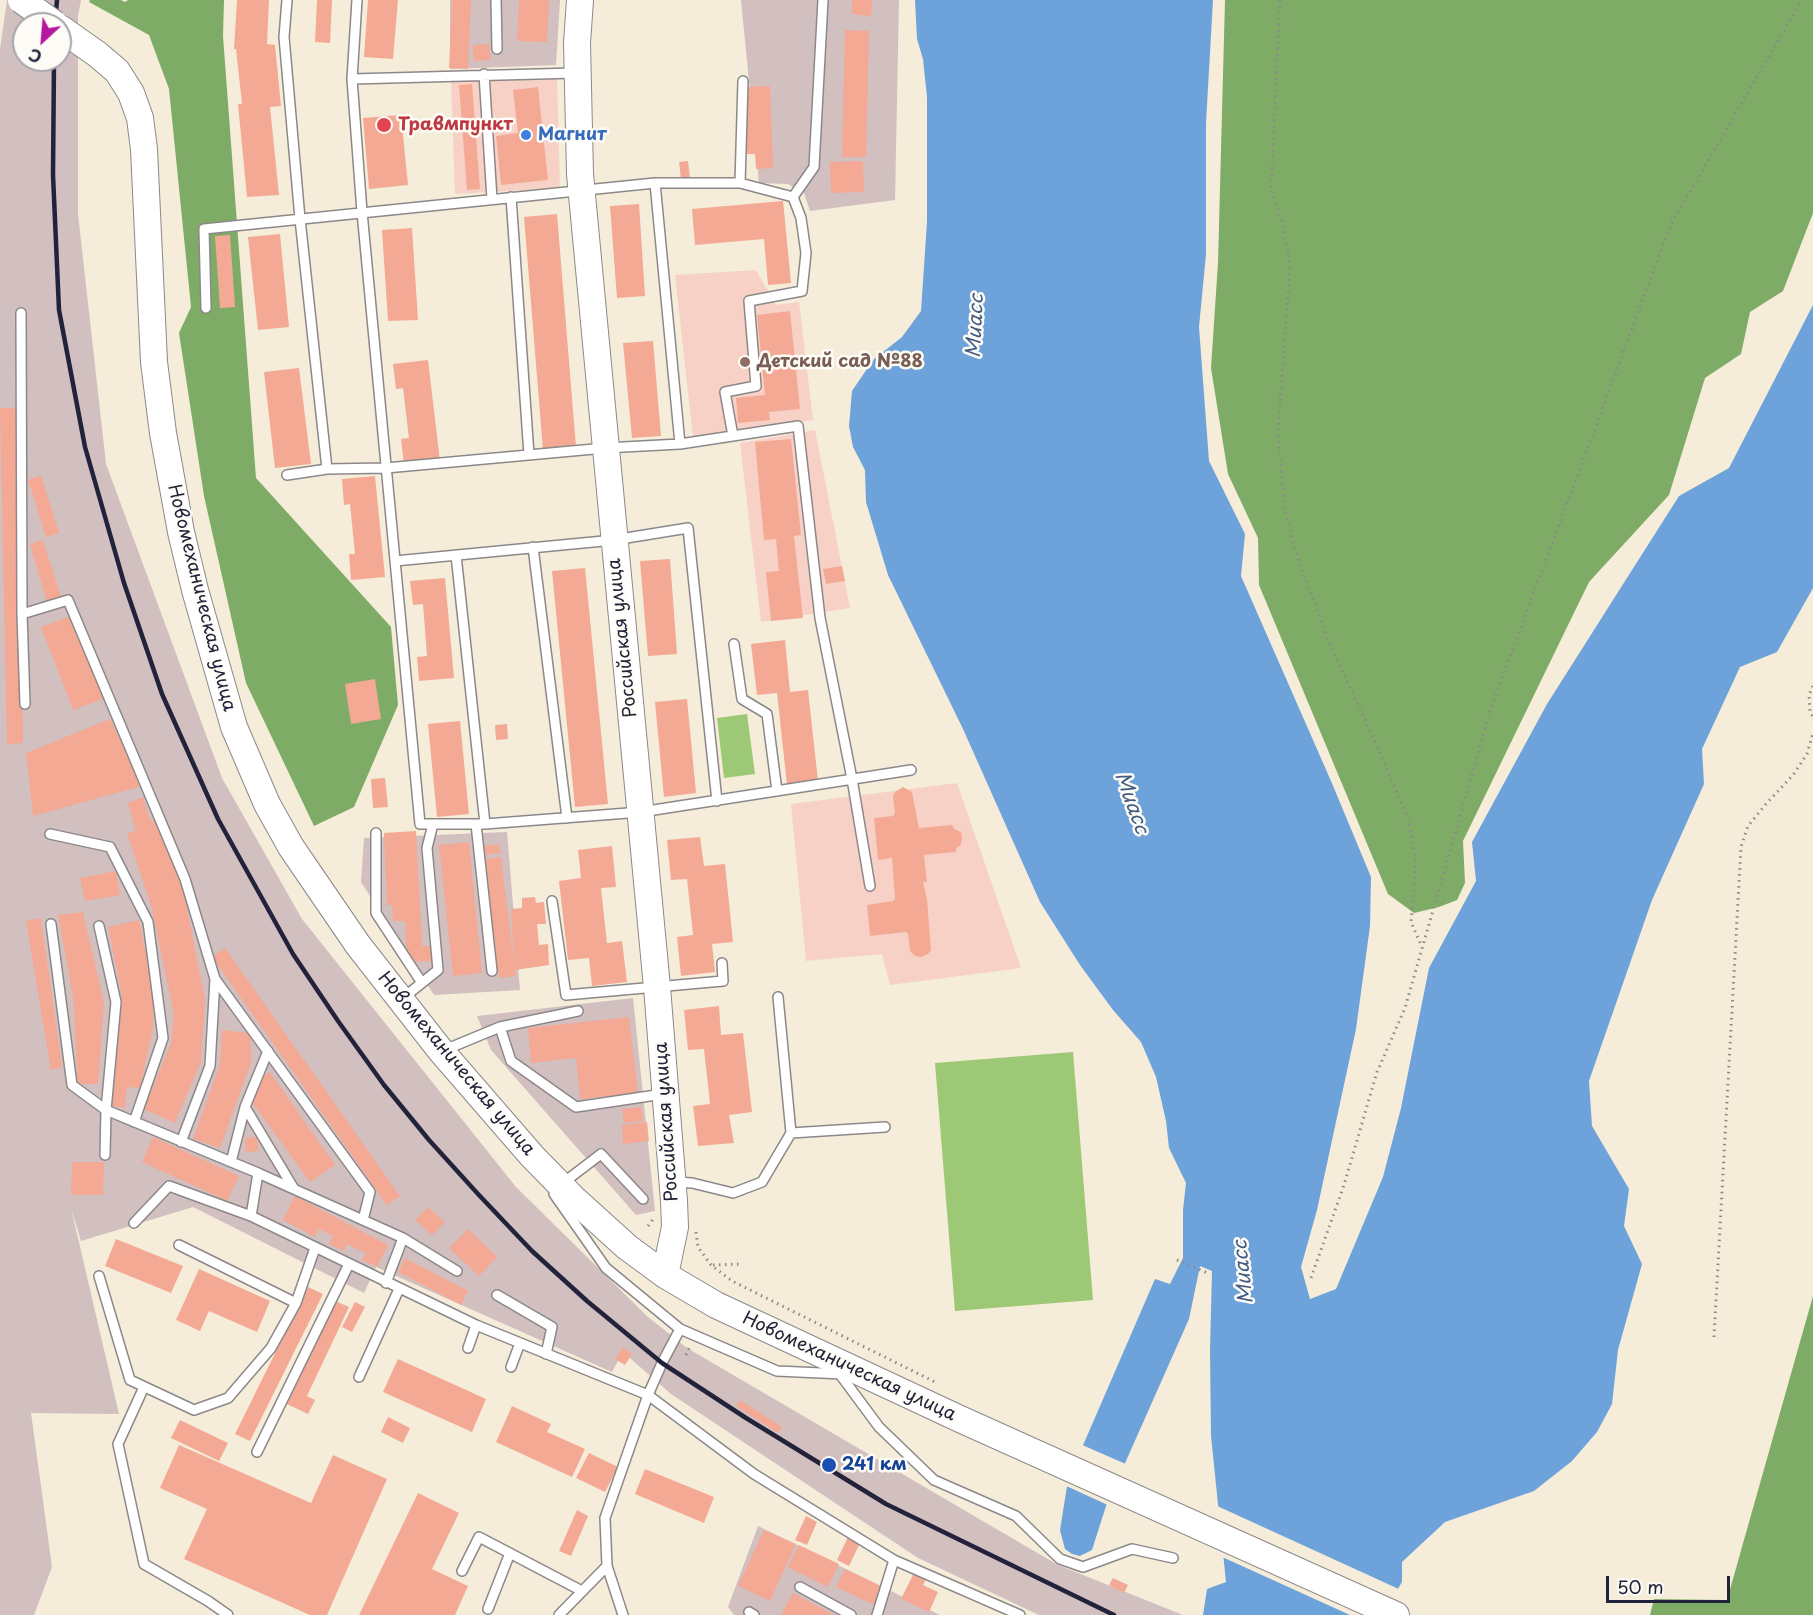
<!DOCTYPE html>
<html>
<head>
<meta charset="utf-8">
<style>
	body { margin:0 }
	#map { position:relative; width:1813px; height:1615px; overflow:hidden; background:#f5edd9; font-family:"Playpen Sans",sans-serif }
	canvas { display:block }
	.north { position:absolute; left:12px; top:12px; width:60px; height:60px; box-sizing:border-box; background:#fdfcf7; border:2px solid #a5a5ac; border-radius:50%; rotate:206deg; font-size:16px; font-weight:700; line-height:24px; text-align:center; color:#22223b }
	.north::after { content:''; display:block; margin:auto; width:21px; height:27px; background:#b5179e; clip-path:polygon(50% 0,100% 100%,50% 72%,0 100%) }
	.scale { position:absolute; left:1606px; top:1576px; width:124px; height:27px; box-sizing:border-box; border:3px solid #22223b; border-top:0; padding-left:8px; font-size:18px; line-height:21px; white-space:nowrap; color:#22223b; -webkit-text-stroke:4px #fdfcf7; paint-order:stroke }
</style>
</head>
<body>
<div id="map">
<canvas width="1813" height="1615"></canvas>
<div class="north">С</div>
<div class="scale">50 m</div>
</div>
<script>
const g = document.querySelector('canvas').getContext('2d');
g.lineJoin = 'round';
function paint(path, color) { g.fillStyle = color; g.fill(path, 'evenodd'); }
const poly = rows => new Path2D(rows.map(r => 'M' + r).join(''));
function stroke(path, color, width, dash) { g.strokeStyle = color; g.lineWidth = width; g.lineCap = dash ? 'butt' : 'round'; g.setLineDash(dash || []); g.stroke(path); }
function label(font, color, halo, rows, align = 'center') {
  g.font = font + ' "Playpen Sans",sans-serif'; g.lineWidth = 5; g.setLineDash([]); g.textBaseline = 'middle'; g.strokeStyle = halo; g.fillStyle = color; for (const [text, x, y, turn = 0] of rows) {
    g.save(); g.translate(x, y); g.rotate((+turn || 0) * Math.PI / 180); g.textAlign = isNaN(turn) ? turn : align; if (halo) g.strokeText(text, 0, 0); g.fillText(text, 0, 0); g.restore();
  }
}
const built = poly([
	[557,77,560,188,455,194,451,80],
	[756,270,776,305,799,302,813,420,693,437,675,275],
	[815,430,850,608,761,622,740,443],
	[957,783,1021,968,890,985,882,954,806,961,791,804]
]);
const industrial = poly([
	[7,0,81,0,78,16,78,214,106,464,222,778,302,919,516,1187,648,1317,687,1348,1058,1565,1183,1615,1039,1615,918,1558,671,1394,623,1352,612,1372,376,1267,364,1293,193,1207,81,1241,71,1208,119,1414,31,1413,52,1567,34,1615,0,1615,0,49],
	[24,24,60,24,60,60,24,60],
	[450,0,560,0,556,65,450,69],
	[741,0,899,0,895,200,810,211,804,193,788,184,759,183],
	[507,832,520,990,434,995,361,882,364,838],
	[633,998,655,1211,636,1215,491,1050,477,1016],
	[758,1526,940,1615,734,1615,728,1607]
]);
const green = poly([
	[747,714,755,774,724,778,717,718],
	[1073,1052,1093,1300,955,1311,935,1063]
]);
const forest = poly([
	[90,0,121,0,125,2,128,0,224,0,223,36,256,478,391,627,398,705,354,807,314,826,246,683,204,496,179,333,191,307,169,89,149,35,89,2],
	[1225,0,1813,0,1813,213,1783,291,1750,312,1741,354,1705,378,1669,495,1589,582,1463,841,1465,883,1457,900,1439,907,1414,913,1388,894,1259,585,1258,538,1228,474,1211,368,1218,263],
	[1813,1296,1813,1615,1650,1615,1654,1599,1727,1600]
]);
const water = poly([
	[915,0,1213,0,1206,123,1206,254,1199,327,1209,461,1245,534,1241,576,1331,781,1371,877,1370,926,1356,1029,1317,1210,1301,1267,1310,1299,1336,1289,1383,1177,1401,1108,1429,968,1476,881,1472,842,1547,704,1679,496,1729,468,1813,305,1813,588,1777,652,1740,667,1702,749,1704,784,1652,900,1589,1081,1592,1126,1629,1189,1624,1226,1642,1264,1618,1350,1612,1404,1597,1432,1572,1461,1534,1491,1445,1522,1402,1562,1402,1582,1388,1605,1370,1615,1203,1615,1207,1589,1226,1582,1211,1436,1210,1350,1212,1271,1200,1266,1189,1319,1106,1506,1092,1550,1080,1556,1072,1554,1065,1549,1060,1530,1068,1480,1155,1279,1170,1284,1183,1258,1183,1210,1186,1183,1169,1148,1166,1121,1156,1077,1141,1042,1113,1010,1080,965,1040,902,963,729,888,575,866,502,865,470,853,447,849,426,852,391,873,360,902,337,921,311,927,222,927,97,923,59,917,39]
]);
const pier = poly([
	[1080,1444,1128,1465,1110,1506,1064,1485],
	[1215,1505,1401,1590,1390,1607,1376,1615,1350,1615,1220,1556]
]);
const building = poly([
	[237,0,269,0,267,44,275,45,281,106,270,107,279,195,247,197,238,104,242,104,236,49,234,49],
	[317,0,332,0,330,43,315,42],
	[368,0,398,0,393,59,364,57],
	[452,0,471,0,468,69,449,68],
	[519,0,549,0,547,42,517,41],
	[852,0,872,0,871,16,852,14],
	[845,30,869,31,866,157,842,157],
	[489,44,490,60,474,61,473,45],
	[472,84,480,189,467,190,459,85],
	[770,86,773,168,756,169,755,154,747,154,744,87],
	[538,87,548,180,501,185,496,136,518,133,513,90],
	[401,115,408,185,369,189,363,118],
	[688,161,690,178,681,179,679,162],
	[863,161,864,192,831,193,830,162],
	[783,201,791,283,768,285,764,239,695,245,692,209],
	[639,204,645,296,617,298,610,206],
	[557,214,576,447,543,450,524,217],
	[412,228,418,320,388,321,382,230],
	[280,234,289,327,258,330,248,237],
	[230,235,235,307,220,308,215,236],
	[790,311,800,409,769,412,770,420,738,423,736,398,765,395,757,315],
	[653,341,661,436,632,438,623,343],
	[428,360,440,461,404,465,401,439,409,438,403,388,396,389,393,364],
	[299,368,311,464,275,468,264,372],
	[0,408,16,408,23,743,7,744],
	[791,439,801,535,794,536,803,618,771,621,766,572,779,571,776,539,764,540,755,442],
	[41,475,59,533,46,537,28,480],
	[375,476,385,577,351,580,349,554,355,554,350,504,344,505,342,479],
	[43,540,61,597,47,602,30,544],
	[670,559,677,654,648,656,640,561],
	[842,566,845,581,826,584,823,569],
	[585,568,608,804,575,807,552,571],
	[445,578,454,678,419,681,417,657,427,656,423,604,413,605,410,581],
	[71,616,103,699,73,710,41,627],
	[785,640,790,692,808,690,818,781,787,785,777,693,757,695,751,644],
	[375,679,381,719,351,724,345,684],
	[687,699,696,793,664,797,655,702],
	[110,719,142,786,33,816,26,753],
	[460,721,469,814,437,817,428,724],
	[507,724,508,739,496,740,495,725],
	[385,778,388,807,373,808,371,779],
	[903,787,912,792,919,828,952,825,954,829,961,832,962,837,961,845,956,848,956,852,924,855,927,882,923,882,927,899,931,950,928,954,921,957,915,956,910,951,908,934,906,932,870,936,867,905,893,901,895,899,892,858,878,860,874,818,893,816,895,813,893,796,895,792],
	[143,797,151,822,158,818,183,888,205,1000,201,1062,175,1123,144,1109,171,1043,174,1015,152,909,127,833,142,829,135,830,128,803],
	[416,831,422,946,432,946,433,961,407,962,405,921,393,921,392,905,387,905,384,833],
	[700,837,704,866,725,864,733,942,712,944,715,972,681,976,677,937,693,935,687,879,671,880,667,840],
	[469,842,482,973,453,976,439,845],
	[499,844,500,853,484,855,483,846],
	[612,846,616,887,601,888,607,943,622,941,627,982,592,986,589,958,568,960,559,881,581,878,578,850],
	[501,857,514,962,511,909,522,908,522,898,535,897,536,903,544,902,546,924,537,924,539,945,548,944,549,965,515,970,516,976,499,978,484,859],
	[116,871,120,895,85,901,80,878],
	[83,912,104,1003,98,1084,78,1084,73,996,58,915],
	[41,918,62,1067,51,1070,26,921],
	[139,920,153,988,153,1029,140,1088,127,1087,125,1108,112,1106,122,996,108,927],
	[225,948,400,1196,387,1205,212,957],
	[719,1006,721,1035,743,1033,752,1112,729,1115,734,1143,698,1146,693,1106,710,1104,704,1049,688,1050,684,1010],
	[629,1017,638,1093,580,1099,576,1058,531,1063,528,1028],
	[222,1030,251,1033,251,1063,220,1148,193,1139,220,1064],
	[270,1072,335,1165,310,1182,252,1102,261,1078],
	[641,1107,643,1121,624,1123,622,1109],
	[647,1122,649,1141,623,1144,622,1125],
	[153,1137,239,1176,227,1201,142,1162],
	[257,1137,258,1151,246,1152,245,1138],
	[72,1162,104,1162,103,1195,71,1195],
	[295,1196,388,1245,377,1267,362,1260,366,1253,347,1244,344,1251,329,1244,333,1236,319,1229,315,1237,283,1220],
	[428,1207,445,1222,432,1235,415,1220],
	[468,1229,497,1257,479,1276,449,1248],
	[116,1239,183,1266,171,1293,105,1266],
	[405,1258,468,1291,461,1305,398,1272],
	[199,1269,270,1301,257,1332,209,1311,200,1331,176,1320],
	[308,1287,323,1294,250,1441,235,1434],
	[335,1301,349,1307,307,1396,315,1400,308,1414,287,1404],
	[355,1302,365,1307,352,1332,342,1327],
	[623,1347,632,1354,625,1365,615,1359],
	[398,1359,486,1399,472,1432,383,1392],
	[740,1400,782,1427,778,1433,736,1406],
	[512,1406,551,1424,547,1432,585,1449,572,1477,496,1442],
	[388,1417,410,1428,403,1443,381,1432],
	[180,1420,228,1443,219,1461,171,1438],
	[179,1445,311,1503,333,1455,387,1479,327,1615,310,1615,184,1559,207,1509,160,1488],
	[589,1453,618,1467,605,1492,576,1478],
	[645,1469,714,1497,704,1523,635,1494],
	[418,1493,459,1513,432,1569,468,1586,455,1615,359,1615],
	[577,1510,588,1516,571,1556,559,1551],
	[806,1516,817,1522,807,1545,795,1540],
	[764,1530,796,1544,770,1601,738,1586],
	[848,1537,860,1543,849,1566,837,1560],
	[799,1545,839,1564,828,1587,788,1567],
	[845,1569,883,1587,874,1605,836,1587],
	[914,1573,926,1579,923,1585,938,1592,929,1612,901,1599],
	[1113,1578,1128,1585,1124,1593,1109,1585],
	[793,1593,834,1615,781,1615]
]);
const path = poly([
	[1280,0,1271,189,1282,222,1290,264,1278,434,1285,510,1297,556,1333,652,1365,719,1408,818,1416,862,1411,922,1422,947],
	[1813,686,1809,695,1810,711,1813,717],
	[648,1226,654,1218],
	[696,1232,698,1247,711,1265,732,1281,935,1382],
	[1177,1260,1210,1274],
	[713,1265,741,1264],
	[1311,1278,1344,1185,1377,1072,1405,1008,1491,708,1671,224,1802,0],
	[1714,1337,1741,847,1748,826,1766,804,1793,775,1807,754,1813,733],
	[686,1355,690,1346]
]);
const lane = poly([
	[287,0,284,37,300,219,327,469],
	[357,0,352,79,362,212,420,824,485,824,641,812,911,770],
	[496,0,497,49],
	[484,74,492,199],
	[352,79,575,73],
	[655,183,680,444],
	[740,183,743,81],
	[511,197,529,455],
	[793,197,814,167,823,0],
	[206,308,204,229,655,183,740,183,793,197,801,218,806,253,802,291,749,301,756,386,725,392,733,436],
	[21,313,22,614,25,704],
	[287,475,327,469,386,468,605,448,680,444,798,426,820,618,852,779,870,886],
	[533,547,567,818],
	[456,555,485,824],
	[395,561,614,540,688,528,717,801],
	[22,614,68,600,185,879,215,979,210,1066,181,1142],
	[734,644,742,699,767,714,777,791],
	[476,824,492,971],
	[376,833,376,913,422,983],
	[50,834,110,847,148,922,163,1038,134,1122],
	[552,901,566,995,723,981,722,963],
	[51,924,72,1085,106,1110,258,1173,403,1238],
	[99,926,116,1002,106,1110,105,1155],
	[215,979,370,1192,363,1220],
	[403,998,438,970,427,848,433,824],
	[500,1027,578,1011],
	[442,1051,500,1027,511,1061,576,1107,663,1094],
	[245,1107,294,1189],
	[791,1133,885,1127],
	[231,1162,245,1107,268,1051],
	[673,1182,692,1183,733,1193,762,1182,791,1133,778,997],
	[563,1183,601,1154,643,1199],
	[554,1194,606,1268,680,1329,777,1371,843,1374],
	[251,1216,258,1173],
	[134,1223,169,1186,251,1216,476,1325,648,1395,754,1474,894,1560,1020,1615],
	[179,1245,296,1303],
	[99,1276,130,1380,194,1410,228,1398,271,1348,296,1303,315,1248],
	[386,1283,403,1238,457,1271],
	[497,1295,552,1327,546,1354],
	[468,1348,476,1325],
	[511,1367,520,1343],
	[839,1373,879,1427,934,1480,1016,1516,1060,1559,1083,1567,1132,1549,1173,1558],
	[359,1377,399,1289],
	[144,1387,118,1444,144,1564,208,1601,228,1615],
	[257,1452,349,1264],
	[462,1571,479,1537,582,1591],
	[800,1587,851,1615],
	[488,1609,510,1553],
	[749,1612,754,1615],
	[559,1615,607,1566],
	[623,1615,607,1566,605,1518,648,1395,662,1363,680,1329],
	[877,1615,894,1560]
]);
const secondary = poly([
	[580,0,577,43,580,174,657,987,674,1201,675,1227,665,1275],
	[60,28,97,54,117,71,131,93,140,118,144,149,154,362,163,433,181,532,195,590,234,727,267,804,291,847,358,945,441,1051,532,1156,575,1200,627,1247,665,1275,716,1305,960,1419,1396,1615]
]);
const rail = poly([
	[55,24,57,0],
	[54,60,53,175,59,310,85,447,124,583,162,694,218,819,293,954,338,1021,384,1085,429,1140,478,1194,532,1251,587,1301,662,1363,746,1418,886,1504,1114,1615]
]);
const secondaryBridge = poly([
	[21,0,55,24]
]);
const markers = [
	[384,125,8,"#e0444e"],
	[526,135,6,"#3f7fe0"],
	[745,362,6,"#8d6e63"],
	[829,1465,8,"#1a4fb4"]
];
const healthNames = [
	["Травмпункт",398,125]
];
const shopNames = [
	["Магнит",538,135]
];
const educationNames = [
	["Детский сад №88",757,362]
];
const streetNames = [
	["Новомеханическая улица",201,598,76],
	["Российская улица",623,638,-96],
	["Новомеханическая улица",456,1064,50],
	["Российская улица",667,1122,-94],
	["Новомеханическая улица",849,1367,25]
];
const transitNames = [
	["241 км",842,1465]
];
const waterNames = [
	["Миасс",976,326,-87],
	["Миасс",1131,803,70],
	["Миасс",1244,1272,-96]
];
paint(built, '#f7d1c6');
paint(industrial, '#d2bfbf');
paint(green, '#9dc875');
paint(forest, '#7eac66');
paint(water, '#6ea2da');
paint(pier, '#f5edd9');
paint(building, '#f4a995');
stroke(lane, '#8c888a', 12);
stroke(secondary, '#8c888a', 28);
stroke(path, '#8c888a', 3, [1.5, 4.5]);
stroke(lane, '#fff', 9);
stroke(secondary, '#fff', 26);
stroke(rail, '#22223b', 4.5);
stroke(secondaryBridge, '#8c888a', 28, []);
stroke(secondaryBridge, '#fff', 26);
for (const [x, y, r, color] of markers) { const dot = new Path2D(); dot.arc(x, y, r, 0, 2 * Math.PI); g.fillStyle = color; g.fill(dot); stroke(dot, '#fdfcf7', 2); }
label('bold 18px', '#be3a42', '#fdfcf7', healthNames, 'left');
label('bold 18px', '#366cbe', '#fdfcf7', shopNames, 'left');
label('bold 18px', '#785e54', '#fdfcf7', educationNames, 'left');
label('18px', '#22223b', '#fdfcf7', streetNames);
label('bold 18px', '#164399', '#fdfcf7', transitNames, 'left');
label('italic 20px', '#445c83', '#fdfcf7', waterNames);
</script>
</body>
</html>
